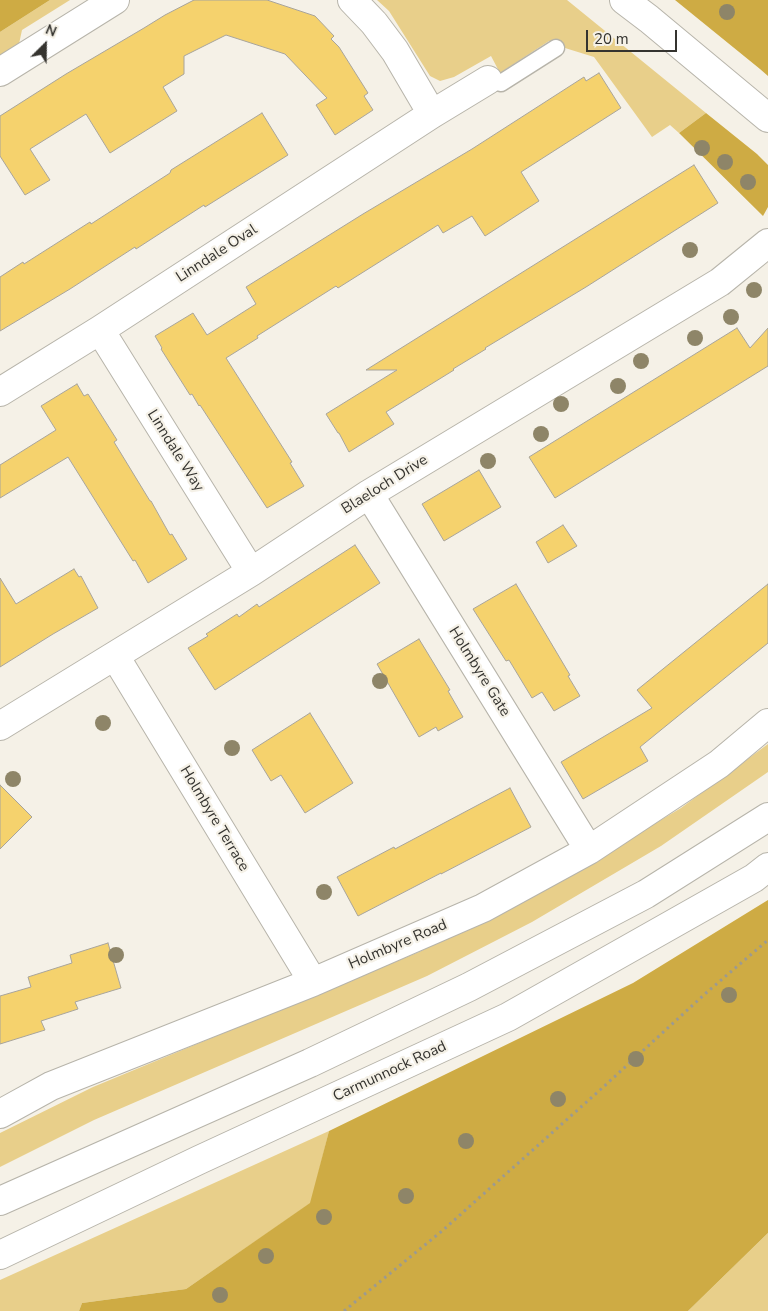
<!DOCTYPE html>
<html>
<head>
<meta charset="utf-8">
<style>
	body { margin:0 }
	#map { position:relative; width:768px; height:1311px; overflow:hidden; background:#f5f1e7; font-family:"Nunito Sans",sans-serif }
	canvas { display:block }
	.north { position:absolute; left:20px; top:20px; width:50px; height:50px; -webkit-text-stroke:4px #f5f1e7; paint-order:stroke; rotate:23deg; font-size:14px; font-weight:700; line-height:20px; text-align:center; color:#353430 }
	.north::after { content:''; display:block; margin:auto; width:18px; height:22px; background:#353430; clip-path:polygon(50% 0,100% 100%,50% 72%,0 100%) }
	.scale { position:absolute; left:586px; top:30px; width:91px; height:22px; box-sizing:border-box; border:2px solid #353430; border-top:0; padding-left:6px; font-size:15px; line-height:18px; white-space:nowrap; color:#353430; -webkit-text-stroke:4px #f5f1e7; paint-order:stroke }
</style>
</head>
<body>
<div id="map">
<canvas width="768" height="1311"></canvas>
<div class="north">N</div>
<div class="scale">20 m</div>
</div>
<script>
const g = document.querySelector('canvas').getContext('2d');
g.lineJoin = 'round';
function paint(path, color) { g.fillStyle = color; g.fill(path, 'evenodd'); }
const poly = rows => new Path2D(rows.map(r => 'M' + r).join(''));
function stroke(path, color, width, dash) { g.strokeStyle = color; g.lineWidth = width; g.lineCap = dash ? 'butt' : 'round'; g.setLineDash(dash || []); g.stroke(path); }
function label(font, color, halo, rows, align = 'center') {
  g.font = font + ' "Nunito Sans",sans-serif'; g.lineWidth = 4.5; g.setLineDash([]); g.textBaseline = 'middle'; g.strokeStyle = halo; g.fillStyle = color; for (const [text, x, y, turn = 0] of rows) {
    g.save(); g.translate(x, y); g.rotate((+turn || 0) * Math.PI / 180); g.textAlign = isNaN(turn) ? turn : align; if (halo) g.strokeText(text, 0, 0); g.fillText(text, 0, 0); g.restore();
  }
}
const green = poly([
	[50,0,70,0,22,30,19,44,0,55,0,32],
	[377,0,567,0,706,113,679,133,670,125,652,137,594,57,565,48,562,50,556,43,549,41,500,73,491,56,454,77,440,81,430,76,389,11],
	[768,744,768,772,661,846,532,922,427,976,94,1120,0,1167,0,1133,93,1087,419,952,567,876,681,808],
	[329,1131,311,1203,186,1289,82,1303,79,1311,0,1311,0,1280],
	[768,1233,768,1311,688,1311]
]);
const forest = poly([
	[0,0,50,0,0,32],
	[675,0,768,0,768,76,760,69],
	[706,113,757,154,768,165,768,207,763,216,679,133],
	[768,900,768,1233,688,1311,79,1311,82,1303,186,1289,310,1203,329,1131,633,983]
]);
const building = poly([
	[194,0,267,0,315,16,334,36,331,39,339,47,368,93,364,96,373,110,335,135,316,105,327,98,285,54,226,35,184,56,184,74,163,87,177,111,110,153,86,114,30,149,50,180,25,195,0,156,0,116,66,74,144,28,165,15,194,0],
	[599,73,621,108,521,172,539,201,485,236,472,216,443,233,438,225,338,288,336,286,257,336,258,338,226,358,292,462,290,463,304,486,267,508,200,405,199,406,192,394,190,395,161,349,162,348,155,336,193,313,207,335,256,304,246,287,363,214,472,149,584,77,586,81,599,73],
	[262,113,288,155,205,207,204,205,136,249,135,247,70,289,0,331,0,277,23,262,24,264,90,222,91,224,170,173,171,170,262,113],
	[694,165,718,203,586,287,485,348,486,349,453,369,454,370,386,412,394,424,349,452,339,433,338,433,326,414,397,370,366,370,694,165],
	[737,328,750,348,768,328,768,366,555,498,529,457,737,328],
	[77,384,84,396,88,394,117,440,114,442,150,501,151,501,170,535,172,534,187,559,148,583,135,560,133,561,68,457,0,498,0,465,56,430,41,406,77,384],
	[479,470,501,507,444,541,422,504,479,470],
	[563,525,577,546,548,563,536,542,563,525],
	[355,545,380,583,215,690,188,648,208,636,206,634,237,614,239,617,257,604,259,607,355,545],
	[74,569,79,577,81,576,98,608,53,634,0,667,0,578,16,604,74,569],
	[516,584,570,675,568,676,580,696,554,711,542,692,532,698,509,660,506,661,473,609,516,584],
	[768,584,768,643,640,747,648,761,583,799,561,762,652,708,637,690,768,584],
	[419,639,450,690,448,691,463,717,438,731,436,727,419,737,377,664,419,639],
	[310,713,353,783,305,813,281,775,271,781,252,750,310,713],
	[0,785,32,817,0,849,0,785],
	[510,788,531,827,441,874,441,873,358,916,337,877,394,847,395,849,510,788],
	[108,943,121,988,75,1002,78,1009,41,1021,45,1030,0,1044,0,996,31,987,28,977,72,963,70,955,108,943]
]);
const path = poly([
	[344,1311,442,1231,600,1090,706,993,768,940]
]);
const lane = poly([
	[488,80,501,83,556,48]
]);
const street = poly([
	[352,0,374,23,395,51,432,114],
	[0,72,115,0],
	[100,330,251,572],
	[0,392,100,330,432,114,488,80],
	[369,494,589,850],
	[115,656,313,982],
	[0,726,251,572,369,494,720,282,768,243],
	[0,1114,51,1086,313,982,483,908,589,850,719,764,768,723]
]);
const secondary = poly([
	[624,0,649,19,768,118],
	[0,1201,310,1063,469,987,646,894,768,817],
	[0,1255,199,1160,508,1017,754,878,768,867]
]);
const trees = [
	[727,12],
	[702,148],
	[725,162],
	[748,182],
	[690,250],
	[754,290],
	[731,317],
	[695,338],
	[641,361],
	[618,386],
	[561,404],
	[541,434],
	[488,461],
	[380,681],
	[103,723],
	[232,748],
	[13,779],
	[324,892],
	[116,955],
	[729,995],
	[636,1059],
	[558,1099],
	[466,1141],
	[406,1196],
	[324,1217],
	[266,1256],
	[220,1295]
];
const streetNames = [
	["Linndale Oval",217,254,-33],
	["Linndale Way",175,451,58],
	["Blaeloch Drive",385,485,-32],
	["Holmbyre Gate",479,672,58],
	["Holmbyre Terrace",214,819,59],
	["Holmbyre Road",398,945,-23],
	["Carmunnock Road",390,1072,-25]
];
paint(green, '#e8cf8a');
paint(forest, '#ceab44');
paint(building, '#f5d26d');
stroke(building, '#a8a49b', 1);
stroke(lane, '#b7b4aa', 19);
stroke(street, '#b7b4aa', 30);
stroke(secondary, '#b7b4aa', 30);
stroke(path, '#9c9a92', 3, [2.5, 4]);
stroke(lane, '#fff', 16);
stroke(street, '#fff', 28);
stroke(secondary, '#fff', 28);
g.fillStyle = '#8e8568';
for (const [x, y] of trees) { g.beginPath(); g.arc(x, y, 8, 0, 2 * Math.PI); g.fill(); }
label('15px', '#353430', '#f5f1e7', streetNames);
</script>
</body>
</html>
